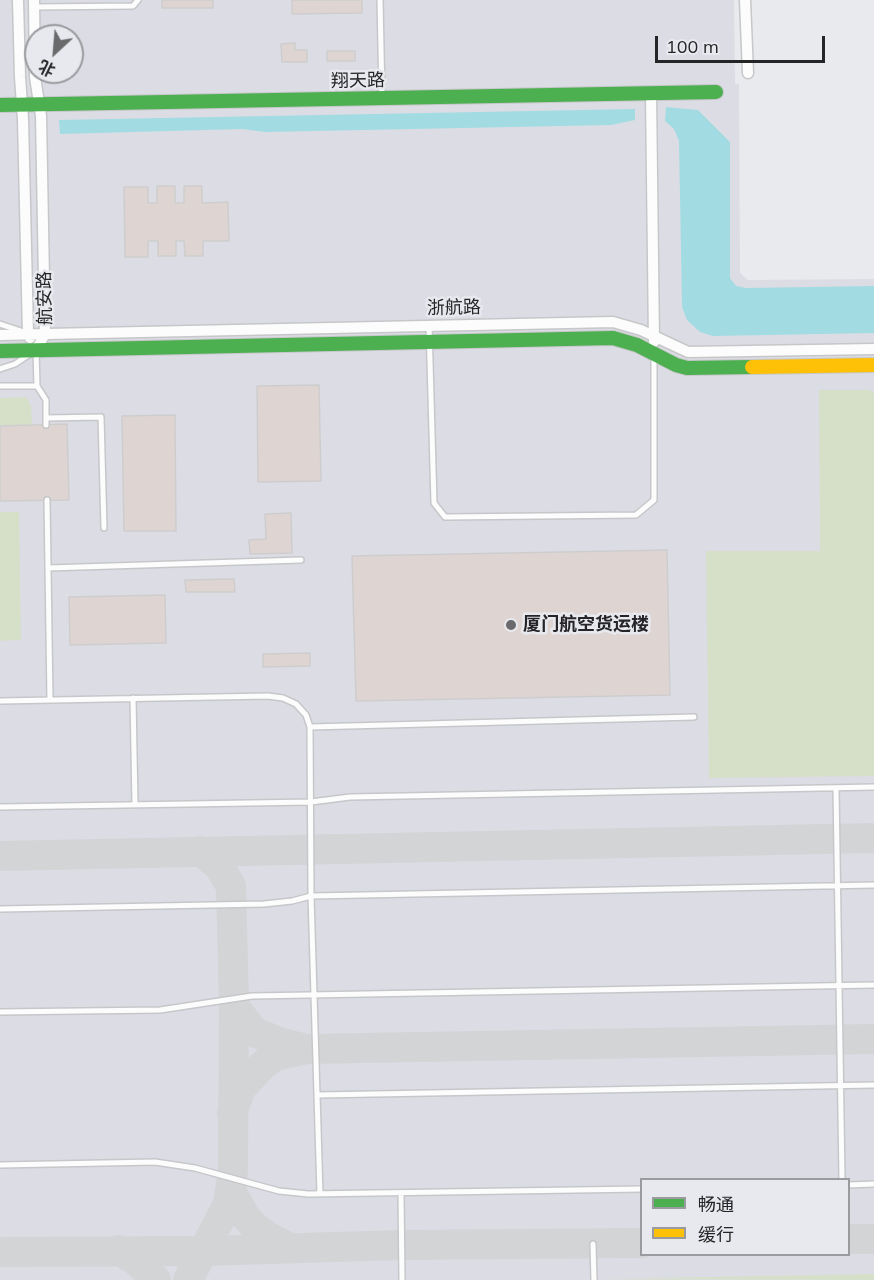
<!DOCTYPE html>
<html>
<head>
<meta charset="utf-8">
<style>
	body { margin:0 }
	#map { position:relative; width:874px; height:1280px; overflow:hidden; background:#e9eaed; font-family:Mulish,"Noto Sans SC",sans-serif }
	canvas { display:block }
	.legend { position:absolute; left:640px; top:1178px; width:210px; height:78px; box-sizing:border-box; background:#e8e9ee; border:2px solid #9a9b9e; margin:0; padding:8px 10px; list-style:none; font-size:18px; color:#252527 }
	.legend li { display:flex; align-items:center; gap:12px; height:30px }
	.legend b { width:30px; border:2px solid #9a9b9e }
	.north { position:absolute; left:24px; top:24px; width:60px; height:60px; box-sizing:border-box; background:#e8e9ee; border:2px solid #9a9b9e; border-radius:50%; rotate:206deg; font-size:16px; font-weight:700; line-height:24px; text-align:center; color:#252527 }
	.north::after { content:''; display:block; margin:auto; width:21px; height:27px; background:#6a6a6c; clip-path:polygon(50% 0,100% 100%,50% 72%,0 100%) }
	.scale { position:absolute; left:655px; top:36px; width:170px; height:27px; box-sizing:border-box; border:3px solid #252527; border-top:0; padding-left:8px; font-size:18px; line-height:21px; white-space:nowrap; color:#252527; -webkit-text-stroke:4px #e8e9ee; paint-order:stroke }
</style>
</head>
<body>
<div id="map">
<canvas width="874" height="1280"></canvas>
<ul class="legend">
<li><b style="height:8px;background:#4caf50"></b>畅通</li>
<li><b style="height:8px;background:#ffc107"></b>缓行</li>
</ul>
<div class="north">北</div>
<div class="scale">100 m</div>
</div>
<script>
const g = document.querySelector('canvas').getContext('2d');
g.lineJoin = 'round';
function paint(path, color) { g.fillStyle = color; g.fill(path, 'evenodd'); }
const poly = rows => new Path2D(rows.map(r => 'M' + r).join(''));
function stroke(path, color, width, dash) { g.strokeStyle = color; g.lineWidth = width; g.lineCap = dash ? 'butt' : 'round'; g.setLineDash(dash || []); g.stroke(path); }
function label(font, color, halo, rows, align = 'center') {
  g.font = font + ' Mulish,"Noto Sans SC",sans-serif'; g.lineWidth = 5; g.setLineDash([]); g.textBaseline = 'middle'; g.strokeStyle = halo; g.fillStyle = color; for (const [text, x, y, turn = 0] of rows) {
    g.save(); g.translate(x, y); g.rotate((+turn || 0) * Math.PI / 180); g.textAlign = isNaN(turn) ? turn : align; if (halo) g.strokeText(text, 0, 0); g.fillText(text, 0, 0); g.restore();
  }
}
const built = poly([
	[0,0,734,0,735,84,739,84,740,273,748,280,874,279,874,1280,0,1280],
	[36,36,72,36,72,72,36,72],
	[642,1180,848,1180,848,1254,642,1254]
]);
const green = poly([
	[819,390,870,390,874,393,874,776,709,778,706,551,820,551],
	[26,397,31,405,32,425,0,425,0,398],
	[0,512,19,512,21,640,0,641],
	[874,1274,874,1280,599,1279]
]);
const water = poly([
	[666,107,698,110,730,142,730,278,736,286,746,288,874,286,874,333,713,336,700,332,687,320,682,307,679,141,674,129,665,121],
	[635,109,635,120,611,125,265,132,242,129,60,134,59,120]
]);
const taxiway = poly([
	[0,856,874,838],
	[234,1006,254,1032,279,1042,306,1049],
	[232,1113,241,1088,264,1064,275,1056,306,1049,874,1039],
	[230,1189,245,1216,255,1227,268,1237,290,1248],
	[848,1239,874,1239],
	[118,1250,135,1260,156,1280],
	[0,1252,202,1251,401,1245,642,1243],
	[188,1280,228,1204,233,1171,234,1006,231,886,219,866,200,851]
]);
const building = poly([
	[162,0,213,0,213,8,162,8,162,0],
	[292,0,362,0,362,13,292,14,292,0],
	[295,43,295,50,307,50,307,62,282,62,281,44,295,43],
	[327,51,355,51,355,61,327,61,327,51],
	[157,186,175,186,175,203,184,203,184,186,202,186,202,203,228,202,229,241,203,241,203,256,185,256,184,241,176,241,176,256,158,256,158,241,148,241,148,257,125,257,124,187,148,187,148,203,157,203,157,186],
	[319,385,321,481,258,482,257,386,319,385],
	[175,415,176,531,124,531,122,416,175,415],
	[67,424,69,500,0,501,0,426,67,424],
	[291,513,292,553,250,554,249,540,266,539,265,514,291,513],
	[667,550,670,695,356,701,352,556,667,550],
	[234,579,235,592,186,592,185,580,234,579],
	[165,595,166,643,70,645,69,597,165,595],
	[310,653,310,666,263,667,263,654,310,653]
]);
const lane = poly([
	[380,0,382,97],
	[34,7,133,6,138,0],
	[0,324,21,331],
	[429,326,434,503,445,517,636,515,654,500,654,355],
	[36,351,37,386,46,400,46,425],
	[0,369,15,364,30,354],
	[0,386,37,386],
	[46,418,101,417,104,528],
	[47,500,50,700],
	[48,568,301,560],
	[133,698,135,805],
	[0,701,268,696,283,698,296,704,306,715,310,727,311,896,320,1194],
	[310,727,694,717],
	[836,788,842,1180],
	[0,807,311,802,350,797,874,787],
	[0,909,264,904,292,901,311,896,874,885],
	[0,1012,160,1010,252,996,874,985],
	[318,1095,874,1085],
	[0,1165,155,1162,195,1168,279,1191,308,1194,642,1189],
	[848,1185,874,1184],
	[401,1193,402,1280],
	[593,1244,594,1280]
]);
const street = poly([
	[18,0,20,77,23,119,28,334,30,338],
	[34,0,35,77,41,116,45,334,36,350],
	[745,0,748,73],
	[651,93,654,342],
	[0,335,613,322,641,330,688,352,874,349]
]);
const fast = poly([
	[0,105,716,92],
	[0,351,613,338,637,345,676,365,687,368,752,367]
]);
const slow = poly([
	[752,367,874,365]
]);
const markers = [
	[511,625,6,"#6a6a6c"]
];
const streetNames = [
	["翔天路",358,81,-1],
	["航安路",45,298,-91],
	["浙航路",454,308,-1]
];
const poiNames = [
	["厦门航空货运楼",523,625]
];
paint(built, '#dcdce5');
paint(green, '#d6e0c9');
paint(water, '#a2dce2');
stroke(taxiway, '#d3d4d6', 30);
paint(building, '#ded5d2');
stroke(building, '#cecdce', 1.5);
stroke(lane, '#c6c7c9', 8);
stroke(street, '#c6c7c9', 13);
stroke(fast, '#c6c7c9', 16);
stroke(slow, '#c6c7c9', 16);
stroke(lane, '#fcfcfc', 5);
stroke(street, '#fcfcfc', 10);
stroke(fast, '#4caf50', 14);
stroke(slow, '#ffc107', 14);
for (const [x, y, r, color] of markers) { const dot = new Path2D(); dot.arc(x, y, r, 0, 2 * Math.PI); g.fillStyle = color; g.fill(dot); stroke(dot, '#e8e9ee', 2); }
label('18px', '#252527', '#e8e9ee', streetNames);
label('bold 18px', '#252527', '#e8e9ee', poiNames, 'left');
</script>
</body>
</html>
